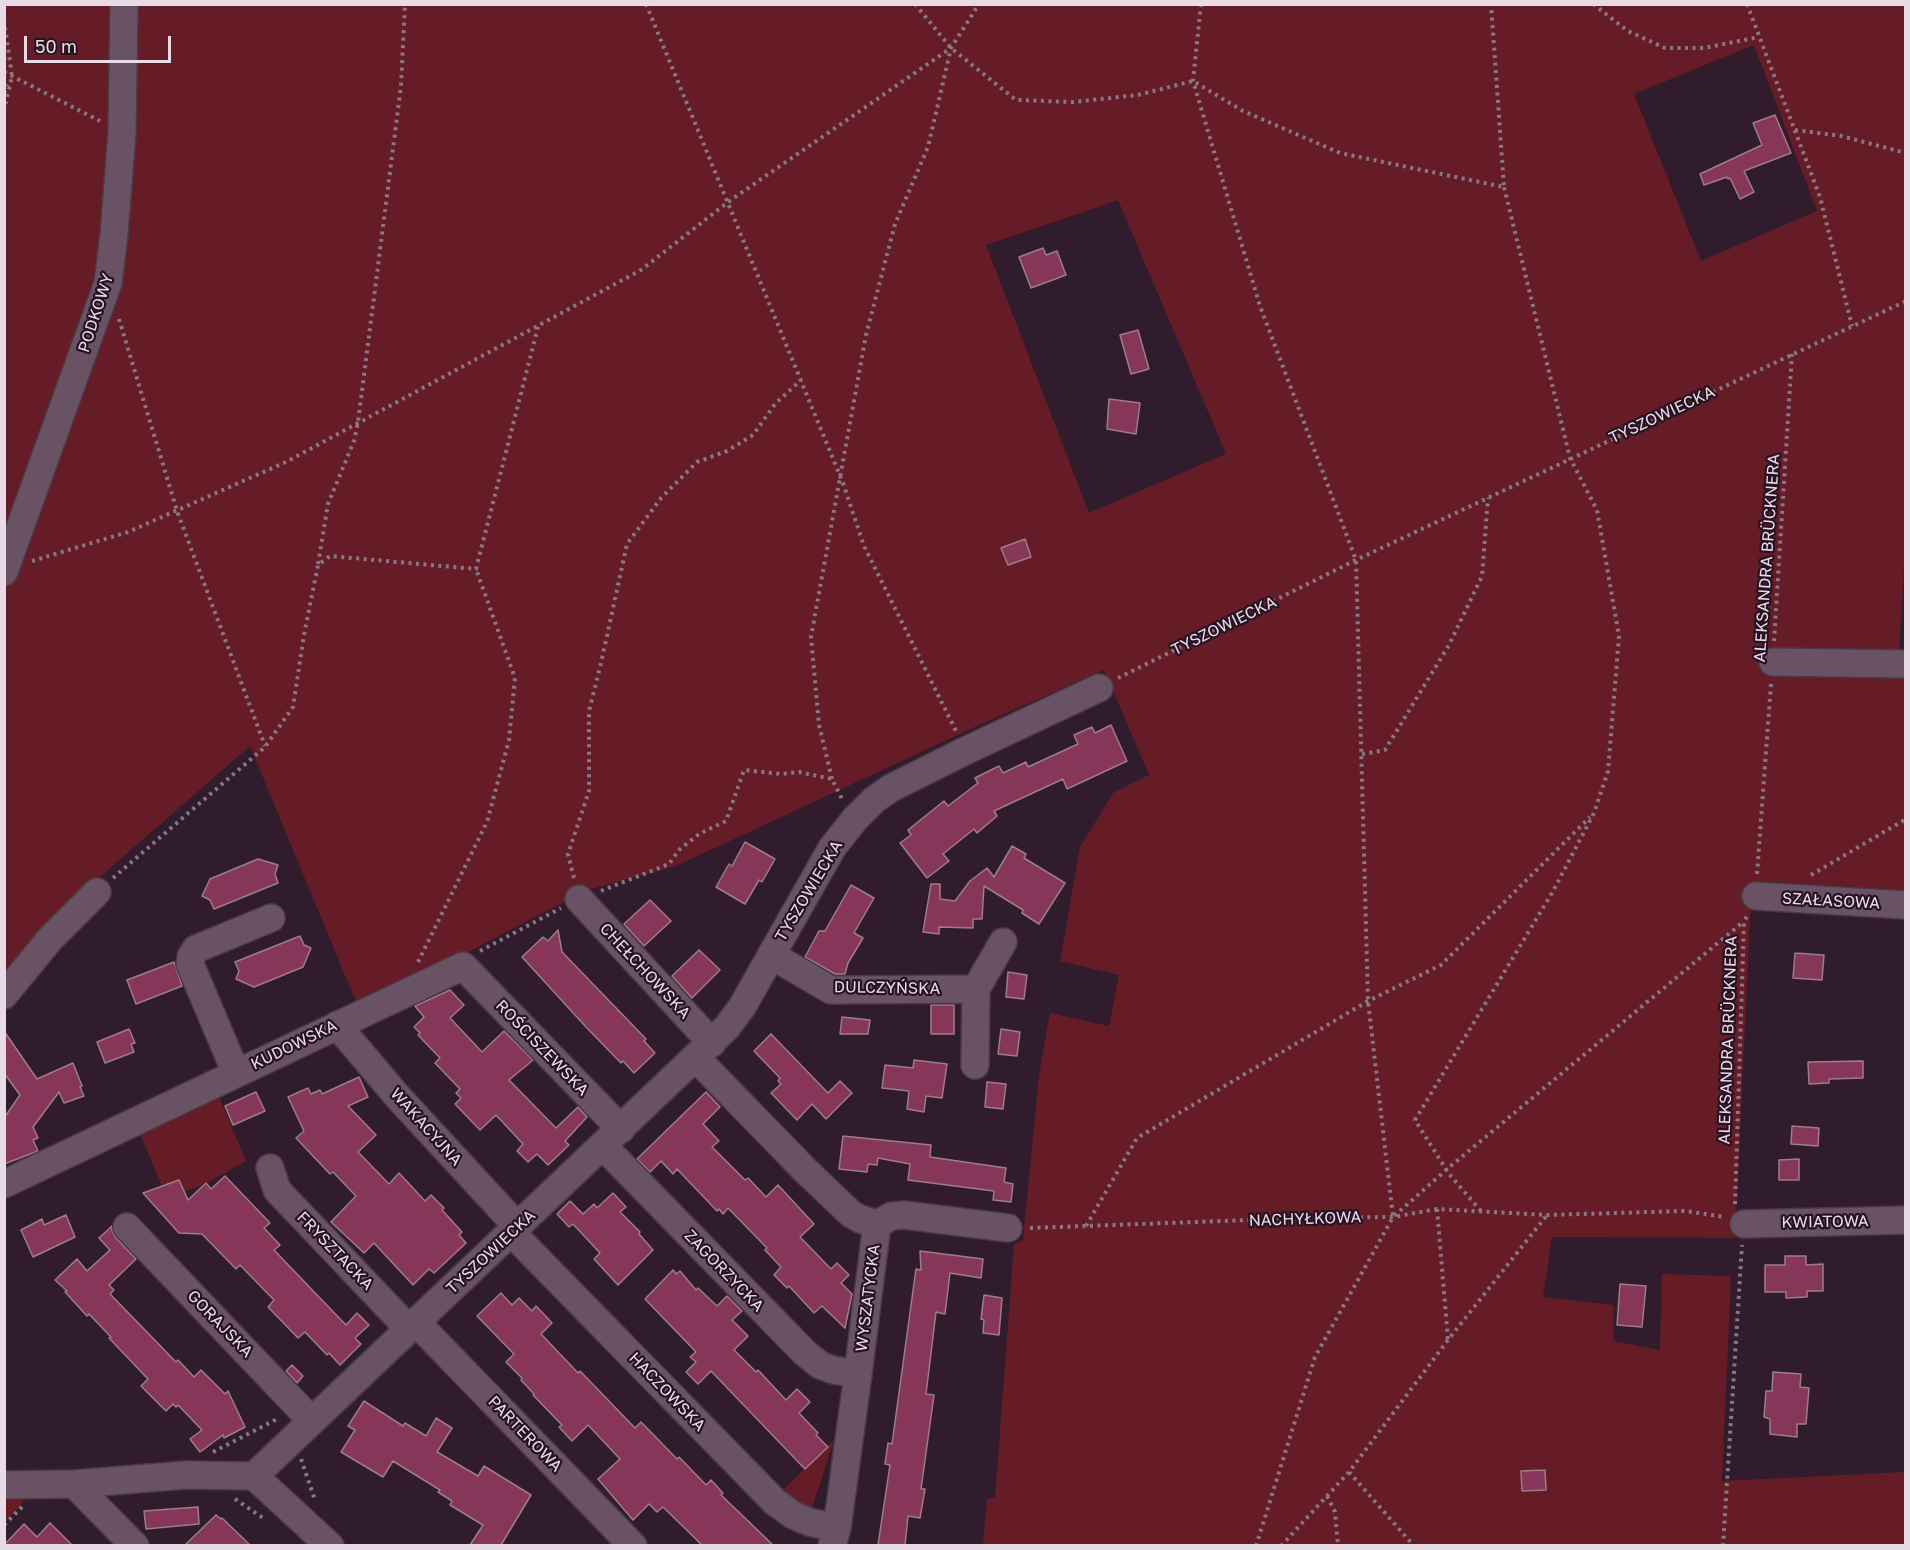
<!DOCTYPE html>
<html>
<head>
<meta charset="utf-8">
<style>
	body { margin:0 }
	#map { position:relative; width:1910px; height:1550px; overflow:hidden; background:#301c2d; font-family:"Golos Text",sans-serif }
	canvas { display:block }
	.frame { position:absolute; inset:0; border:6px solid #e9dbe6; pointer-events:none }
	.scale { position:absolute; left:24px; top:36px; width:147px; height:27px; box-sizing:border-box; border:3px solid #e9dbe6; border-top:0; padding-left:8px; font-size:18px; line-height:21px; white-space:nowrap; color:#e9dbe6; -webkit-text-stroke:4px #261223; paint-order:stroke }
</style>
</head>
<body>
<div id="map">
<canvas width="1910" height="1550"></canvas>
<div class="frame"></div>
<div class="scale">50 m</div>
</div>
<script>
const g = document.querySelector('canvas').getContext('2d');
g.lineJoin = 'round';
function paint(path, color) { g.fillStyle = color; g.fill(path, 'evenodd'); }
const poly = rows => new Path2D(rows.map(r => 'M' + r).join(''));
function stroke(path, color, width, dash) { g.strokeStyle = color; g.lineWidth = width; g.lineCap = dash ? 'butt' : 'round'; g.setLineDash(dash || []); g.stroke(path); }
function label(font, color, halo, rows, align = 'center') {
  g.font = font + ' "Golos Text",sans-serif'; g.lineWidth = 4.5; g.setLineDash([]); g.textBaseline = 'middle'; g.strokeStyle = halo; g.fillStyle = color; for (const [text, x, y, turn = 0] of rows) {
    g.save(); g.translate(x, y); g.rotate((+turn || 0) * Math.PI / 180); g.textAlign = isNaN(turn) ? turn : align; if (halo) g.strokeText(text, 0, 0); g.fillText(text, 0, 0); g.restore();
  }
}
const green = poly([
	[5,5,1905,5,1906,532,1899,652,1906,653,1905,890,1757,881,1750,916,1735,1238,1552,1237,1543,1297,1613,1305,1614,1341,1660,1350,1662,1274,1731,1276,1722,1481,1905,1472,1905,1545,983,1545,987,1499,995,1498,1014,1244,1023,1240,1039,1075,1050,1013,1109,1026,1119,975,1060,961,1080,847,1113,793,1149,775,1104,670,977,726,676,866,587,890,359,1009,250,746,92,884,5,983],
	[1754,45,1817,211,1701,261,1634,94],
	[1118,200,1226,454,1089,513,986,245],
	[217,1092,246,1161,205,1184,167,1198,138,1129],
	[834,1440,809,1517,777,1496],
	[5,1495,21,1495,23,1503,5,1522]
]);
const building = poly([
	[1775,115,1791,153,1744,171,1754,192,1740,199,1730,178,1728,179,1727,177,1704,185,1700,174,1762,145,1753,123,1775,115],
	[1043,248,1046,255,1057,251,1066,275,1031,288,1019,257,1043,248],
	[1138,330,1149,369,1131,374,1120,335,1138,330],
	[1109,399,1140,403,1136,434,1107,429,1109,399],
	[1025,539,1031,557,1008,565,1001,548,1025,539],
	[1111,725,1127,761,1067,789,1063,779,994,811,997,816,977,833,974,829,943,854,949,861,927,878,900,843,911,835,908,830,944,801,948,806,978,783,975,778,999,766,1003,773,1026,762,1028,767,1078,744,1074,735,1092,727,1095,733,1111,725],
	[745,842,775,859,762,882,759,880,745,904,716,887,729,864,732,866,745,842],
	[1012,846,1026,854,1024,858,1065,883,1039,924,1022,913,1023,910,984,886,982,919,973,919,973,928,939,927,939,934,923,932,931,884,940,884,940,899,955,901,970,881,987,868,994,877,1012,846],
	[258,859,278,865,275,874,278,883,214,909,210,900,202,896,210,879,258,859],
	[851,885,874,898,854,933,863,938,848,963,845,974,835,974,805,957,819,931,825,931,851,885],
	[650,900,671,921,644,946,624,924,650,900],
	[558,930,562,952,646,1039,644,1041,655,1053,634,1073,623,1061,621,1063,586,1027,522,957,543,937,548,941,558,930],
	[300,936,304,945,311,948,303,967,254,987,236,979,239,971,235,962,300,936],
	[699,950,720,970,692,998,672,976,699,950],
	[1795,953,1824,955,1822,980,1793,978,1795,953],
	[174,962,182,986,136,1004,127,980,174,962],
	[1008,972,1027,975,1024,999,1006,997,1008,972],
	[450,990,464,1005,450,1018,482,1052,504,1031,533,1060,509,1080,556,1128,578,1107,587,1117,565,1141,569,1145,548,1165,537,1154,528,1162,517,1151,523,1144,496,1115,480,1130,455,1104,461,1098,456,1093,460,1089,435,1063,440,1058,418,1035,420,1033,414,1027,424,1017,415,1006,450,990],
	[931,1005,954,1005,954,1034,931,1034,931,1005],
	[842,1017,870,1020,868,1034,840,1034,842,1017],
	[129,1029,135,1043,131,1044,134,1052,105,1063,97,1042,129,1029],
	[1001,1029,1020,1032,1017,1056,998,1054,1001,1029],
	[4,1031,37,1079,73,1063,82,1086,80,1087,84,1096,64,1103,59,1092,33,1127,38,1138,33,1140,38,1151,4,1164,4,1118,20,1095,4,1073,4,1031],
	[771,1034,828,1093,840,1081,852,1093,826,1119,812,1104,797,1120,771,1093,781,1084,778,1081,780,1078,754,1051,771,1034],
	[914,1060,947,1064,942,1098,926,1096,924,1112,907,1109,909,1091,882,1088,885,1065,913,1068,914,1060],
	[1863,1061,1863,1078,1829,1079,1829,1083,1809,1084,1808,1062,1863,1061],
	[359,1077,368,1097,348,1106,376,1135,358,1152,389,1184,399,1173,425,1201,431,1195,444,1208,442,1210,462,1232,459,1235,466,1243,434,1273,429,1269,413,1285,374,1243,364,1253,331,1222,356,1196,333,1172,330,1174,296,1138,304,1131,288,1097,308,1088,311,1094,320,1090,322,1094,359,1077],
	[987,1082,1006,1084,1003,1109,985,1107,987,1082],
	[256,1092,265,1111,233,1125,225,1106,256,1092],
	[706,1092,720,1107,703,1124,719,1141,712,1147,745,1180,748,1178,766,1197,778,1185,814,1224,800,1237,831,1269,837,1263,849,1275,841,1283,852,1294,845,1328,822,1306,814,1313,789,1286,787,1288,774,1275,781,1267,765,1250,767,1248,728,1208,723,1214,719,1209,717,1211,677,1169,673,1174,661,1161,650,1172,637,1159,706,1092],
	[1792,1126,1819,1128,1818,1146,1791,1144,1792,1126],
	[843,1136,931,1145,930,1157,1006,1168,1004,1182,1013,1184,1011,1202,993,1200,994,1191,908,1180,910,1164,878,1158,877,1165,868,1164,867,1172,839,1169,843,1136],
	[1799,1159,1799,1180,1779,1180,1779,1160,1799,1159],
	[225,1176,270,1223,264,1228,280,1245,274,1250,317,1295,346,1325,357,1313,369,1325,355,1338,361,1344,340,1365,329,1353,327,1355,305,1332,298,1338,268,1307,274,1300,240,1265,236,1269,202,1234,179,1233,143,1193,179,1180,188,1200,206,1183,211,1189,225,1176],
	[613,1193,626,1207,620,1212,640,1232,639,1234,653,1250,618,1285,594,1259,600,1253,573,1224,569,1227,557,1214,570,1201,583,1214,594,1204,597,1208,613,1193],
	[66,1215,75,1237,33,1257,21,1230,42,1219,44,1225,66,1215],
	[112,1226,112,1231,116,1238,136,1259,109,1285,114,1290,110,1294,176,1362,178,1360,194,1377,201,1370,225,1394,228,1391,245,1427,224,1438,223,1435,200,1452,190,1439,202,1430,178,1405,176,1407,173,1404,166,1411,141,1386,148,1379,109,1338,111,1337,89,1314,87,1316,65,1292,67,1291,55,1280,77,1259,87,1271,110,1250,99,1238,112,1226],
	[920,1251,983,1259,981,1278,950,1273,945,1314,936,1312,926,1394,934,1395,921,1489,925,1489,920,1518,908,1516,905,1545,878,1545,890,1465,885,1464,888,1443,892,1444,916,1269,921,1270,920,1251],
	[1785,1256,1806,1256,1806,1265,1823,1264,1823,1291,1807,1291,1807,1297,1786,1298,1786,1292,1765,1292,1765,1265,1785,1265,1785,1256],
	[673,1270,676,1274,680,1271,696,1290,698,1288,717,1306,727,1296,742,1311,732,1320,748,1336,734,1350,756,1372,758,1370,786,1400,797,1389,810,1402,799,1413,818,1433,816,1435,828,1447,805,1469,711,1371,698,1384,686,1372,696,1362,690,1357,696,1352,645,1299,673,1270],
	[1620,1284,1646,1286,1642,1327,1617,1325,1620,1284],
	[501,1293,512,1305,519,1298,532,1311,536,1306,552,1323,541,1334,578,1373,580,1371,635,1428,641,1422,677,1459,679,1457,706,1485,711,1480,723,1493,721,1495,773,1545,702,1545,663,1507,657,1512,649,1504,633,1520,598,1479,620,1459,588,1425,572,1441,559,1427,562,1425,533,1395,534,1394,521,1380,522,1378,506,1362,514,1354,477,1316,501,1293],
	[984,1295,1002,1298,999,1335,983,1333,984,1320,981,1319,984,1295],
	[292,1365,303,1376,297,1383,286,1371,292,1365],
	[1773,1372,1801,1374,1800,1387,1809,1388,1806,1424,1797,1424,1797,1437,1770,1434,1770,1419,1764,1417,1766,1391,1772,1391,1773,1372],
	[364,1401,403,1426,405,1423,426,1436,436,1418,452,1428,437,1452,478,1476,484,1466,531,1495,501,1545,470,1545,483,1525,450,1505,452,1501,438,1492,440,1490,393,1461,383,1477,341,1452,355,1430,348,1426,364,1401],
	[1545,1470,1546,1490,1522,1491,1521,1471,1545,1470],
	[198,1507,199,1524,146,1529,144,1511,198,1507],
	[216,1515,221,1519,222,1518,250,1545,185,1545,216,1515],
	[50,1523,72,1545,4,1545,24,1524,37,1537,50,1523]
]);
const path = poly([
	[646,4,843,483,864,546,956,731],
	[915,4,951,48,1016,100,1073,102,1138,95,1193,81,1243,111,1340,153,1504,187,1491,4],
	[1201,4,1193,81,1260,306,1356,560,1368,1001,1393,1217],
	[1593,4,1628,31,1665,48,1704,48,1759,37],
	[1747,4,1820,197,1852,326],
	[4,20,12,76,4,110],
	[4,72,100,121],
	[4,93,8,85],
	[1795,130,1841,136,1906,153],
	[119,319,177,511,265,746],
	[32,561,128,532,286,462,641,270,728,202,951,48],
	[318,564,328,504,354,441,358,422,401,86,405,4],
	[1774,641,1792,354],
	[1118,678,1356,560,1906,301],
	[1362,754,1385,750,1449,645,1482,576,1488,498],
	[832,779,819,725,811,637,866,335,895,224,928,147,951,48,979,4],
	[1757,874,1771,684],
	[1811,875,1906,819],
	[113,878,265,747,293,707,304,635,318,565,330,556,476,569,538,327],
	[574,878,568,854,589,791,589,711,601,663,627,544,661,498,697,462,727,451,753,435,775,404,801,380],
	[601,891,669,864,679,850,699,834,726,821,744,770,781,774,799,772,832,779,843,801],
	[480,951,561,908],
	[418,962,487,822,509,740,515,678,476,569],
	[1735,1204,1744,922,1747,916],
	[1437,1209,1448,1340],
	[1481,1211,1449,1174,1415,1120,1552,893,1594,813,1608,771,1619,636,1597,510,1570,458,1504,187],
	[1086,1226,1137,1138,1368,1001,1441,965,1590,817],
	[1030,1228,1305,1218,1393,1217,1437,1209,1547,1215,1685,1211,1725,1217],
	[213,1452,279,1418],
	[301,1459,315,1500],
	[1349,1472,1414,1546],
	[1327,1496,1335,1512,1338,1546],
	[235,1499,263,1518],
	[4,1525,22,1507],
	[1256,1546,1315,1357,1393,1217,1446,1170,1743,922],
	[1281,1546,1349,1472,1448,1340,1547,1215],
	[1723,1546,1742,1245]
]);
const minor = poly([
	[4,572,108,283,114,234,122,133,124,4],
	[1773,662,1906,664],
	[1756,896,1906,905],
	[579,899,712,1043],
	[771,955,831,990,976,989],
	[4,995,50,939,97,892],
	[337,1025,398,1097,518,1227],
	[696,1058,804,1169,850,1213,860,1219,877,1224,858,1374,837,1528,832,1546],
	[975,1065,976,989,1003,942],
	[236,1073,190,964,191,957,196,949,271,918],
	[603,1146,805,1353,820,1365,833,1370,858,1374],
	[270,1168,277,1190,409,1329],
	[4,1184,463,966,621,1129],
	[877,1224,892,1216,904,1215,1008,1228],
	[1744,1224,1906,1220],
	[127,1227,312,1421],
	[512,1233,775,1502,793,1515,809,1522,837,1528],
	[416,1322,633,1546],
	[254,1476,330,1546],
	[74,1484,135,1546],
	[4,1485,74,1484,186,1475,254,1476,727,1027,742,1007,832,848,855,819,874,800,891,788,965,751,1099,688]
]);
const streetNames = [
	["PODKOWY",96,313,-72],
	["TYSZOWIECKA",1662,415,-25],
	["ALEKSANDRA BRÜCKNERA",1767,558,-86],
	["TYSZOWIECKA",1224,626,-26],
	["TYSZOWIECKA",809,891,-59],
	["SZAŁASOWA",1831,901,3],
	["CHEŁCHOWSKA",645,971,47],
	["DULCZYŃSKA",887,988,1],
	["ALEKSANDRA BRÜCKNERA",1728,1040,-88],
	["KUDOWSKA",294,1045,-26],
	["ROŚCISZEWSKA",542,1048,46],
	["WAKACYJNA",426,1127,48],
	["NACHYŁKOWA",1305,1219,-2],
	["KWIATOWA",1825,1222,-1],
	["FRYSZTACKA",335,1251,46],
	["TYSZOWIECKA",491,1252,-43],
	["ZAGORZYCKA",724,1271,46],
	["WYSZATYCKA",868,1298,-83],
	["GORAJSKA",220,1324,46],
	["HACZOWSKA",667,1392,46],
	["PARTEROWA",525,1434,46]
];
paint(green, '#661c26');
paint(building, '#863659');
stroke(building, '#9d7d88', 1.5);
stroke(minor, '#4a3947', 30);
stroke(path, '#887785', 4, [3, 4.5]);
stroke(minor, '#6a5265', 27);
label('16px', '#e9dbe6', '#261223', streetNames);
</script>
</body>
</html>
